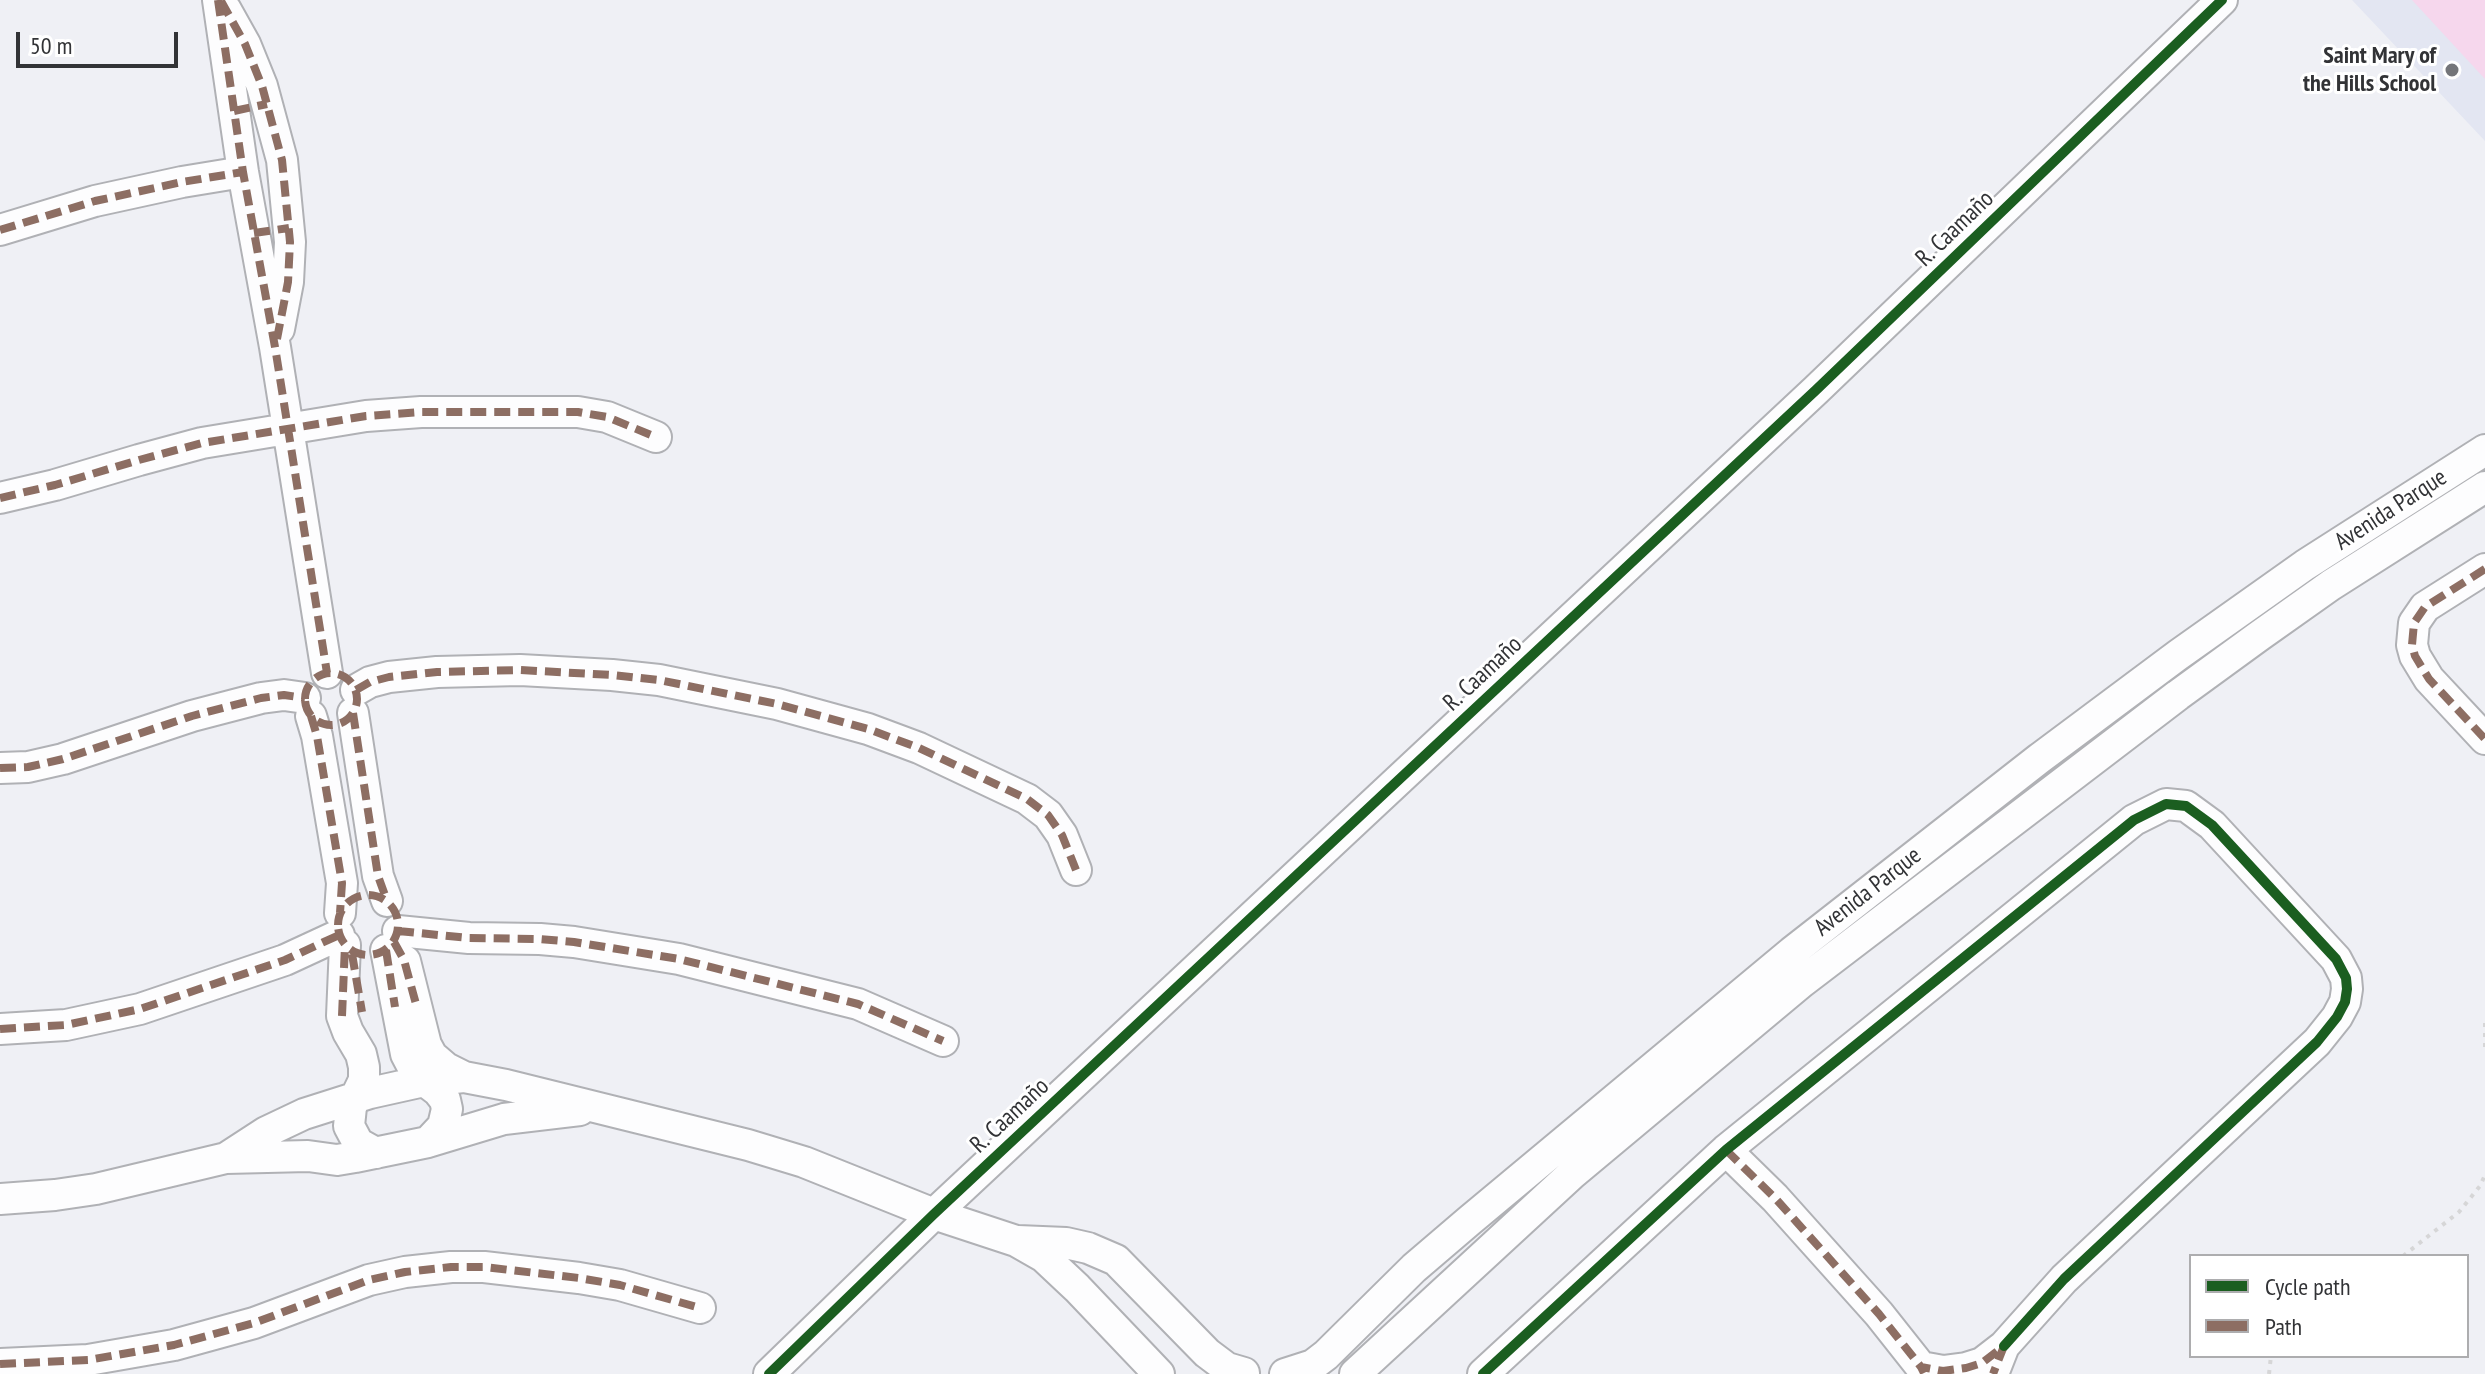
<!DOCTYPE html>
<html>
<head>
<meta charset="utf-8">
<style>
	body { margin:0 }
	#map { position:relative; width:2485px; height:1374px; overflow:hidden; background:#eff0f5; font-family:"PT Sans Narrow",sans-serif }
	canvas { display:block }
	.legend { position:absolute; left:2189px; top:1254px; width:280px; height:104px; box-sizing:border-box; background:#fff; border:2px solid #adadaf; margin:0; padding:10px 14px; list-style:none; font-size:24px; color:#323336 }
	.legend li { display:flex; align-items:center; gap:16px; height:40px }
	.legend b { width:40px; border:2px solid #adadaf }
	.scale { position:absolute; left:16px; top:32px; width:162px; height:36px; box-sizing:border-box; border:4px solid #323336; border-top:0; padding-left:10px; font-size:24px; line-height:28px; white-space:nowrap; color:#323336; -webkit-text-stroke:6px #fff; paint-order:stroke }
</style>
</head>
<body>
<div id="map">
<canvas width="2485" height="1374"></canvas>
<ul class="legend">
<li><b style="height:10px;background:#1b5e20"></b>Cycle path</li>
<li><b style="height:10px;background:#8d6e63"></b>Path</li>
</ul>
<div class="scale">50 m</div>
</div>
<script>
const g = document.querySelector('canvas').getContext('2d');
g.lineJoin = 'round';
function paint(path, color) { g.fillStyle = color; g.fill(path, 'evenodd'); }
const poly = rows => new Path2D(rows.map(r => 'M' + r).join(''));
function stroke(path, color, width, dash) { g.strokeStyle = color; g.lineWidth = width; g.lineCap = dash ? 'butt' : 'round'; g.setLineDash(dash || []); g.stroke(path); }
function label(font, color, halo, rows, align = 'center') {
  g.font = font + ' "PT Sans Narrow",sans-serif'; g.lineWidth = 6; g.setLineDash([]); g.textBaseline = 'middle'; g.strokeStyle = halo; g.fillStyle = color; for (const [text, x, y, turn = 0] of rows) {
    g.save(); g.translate(x, y); g.rotate((+turn || 0) * Math.PI / 180); g.textAlign = isNaN(turn) ? turn : align; if (halo) g.strokeText(text, 0, 0); g.fillText(text, 0, 0); g.restore();
  }
}
const built = poly([
	[2352,0,2485,0,2485,141]
]);
const green = poly([
	[2412,0,2485,0,2485,79]
]);
const path = poly([
	[2485,1023,2485,1051],
	[2403,1256,2459,1212,2480,1186,2485,1175],
	[2269,1374,2271,1356]
]);
const minor = poly([
	[218,0,243,172,275,347,327,673],
	[226,10,245,44,262,86,282,160,290,242,288,282,279,329],
	[0,230,95,201,182,182,243,172],
	[0,498,55,485,139,460,202,443,366,416,421,412,578,412,607,417,656,437],
	[2485,569,2425,607,2414,623,2412,645,2415,656,2429,679,2485,739],
	[356,690,370,682,389,677,437,672,520,670,612,675,659,680,777,704,868,729,919,748,1027,799,1048,815,1062,835,1076,870],
	[353,713,378,876,387,901],
	[311,716,317,736,342,883,340,913],
	[0,768,28,767,63,759,192,716,261,698,284,695,305,698],
	[398,931,469,938,540,939,574,942,679,959,858,1004,943,1041],
	[345,945,342,1016,348,1032,361,1054,364,1067,364,1080,351,1107,349,1126,358,1143,376,1153],
	[386,950,406,1054,417,1075,438,1091,445,1100,447,1109,443,1126,428,1142],
	[405,961,426,1045,432,1056,446,1068,464,1077],
	[0,1029,66,1025,140,1009,285,960,339,935],
	[1726,1150,1775,1198,1879,1314,1921,1367],
	[226,1158,266,1132,304,1114,370,1093,424,1081,464,1077,506,1085,748,1145,804,1162,934,1214,1016,1241,1044,1257,1077,1288,1159,1374],
	[0,1199,55,1195,96,1189,226,1158,308,1156,337,1160,355,1157,428,1142,504,1119,580,1110],
	[1018,1241,1066,1243,1088,1248,1116,1260,1207,1353,1227,1368,1244,1373],
	[0,1364,88,1360,174,1345,254,1323,369,1280,405,1272,451,1267,484,1267,579,1278,620,1285,700,1308],
	[769,1374,934,1214,1816,390,2222,0],
	[1285,1374,1313,1365,1326,1355,1414,1268,1469,1221,1792,952,2040,758,2178,655,2305,565,2485,450],
	[1355,1374,1572,1174,1802,982,2178,695,2259,636,2331,585,2485,487],
	[1483,1374,1726,1150,2134,820,2166,804,2186,806,2212,825,2336,959,2346,978,2347,989,2345,1002,2337,1017,2317,1042,2064,1279,2004,1346],
	[1924,1374,1921,1367,1943,1371,1966,1368,1982,1363,2004,1346,1993,1374]
]);
const quiet = poly([
	[218,0,243,172,275,347,327,673],
	[221,1,245,44,262,86,282,160,290,242,288,282,277,339],
	[234,111,267,104],
	[0,230,95,201,182,182,243,172],
	[254,233,289,228],
	[0,498,55,485,139,460,202,443,366,416,421,412,578,412,607,417,656,437],
	[2485,569,2425,607,2414,623,2412,645,2415,656,2429,679,2485,739],
	'305 699a26 26 0 1 1 52 0a26 26 0 1 1-52 0Z',
	[356,690,370,682,389,677,437,672,520,670,612,675,659,680,777,704,868,729,919,748,1027,799,1048,815,1062,835,1076,870],
	[353,713,378,876,387,901],
	[311,716,317,736,342,883,340,913],
	[0,768,28,767,63,759,192,716,261,698,284,695,305,698],
	'338 925a30 30 0 1 1 60 0a30 30 0 1 1-60 0Z',
	[398,931,469,938,540,939,574,942,679,959,858,1004,943,1041],
	[394,942,404,960,416,1004],
	[386,950,395,1007],
	[352,954,362,1012],
	[342,1016,345,945],
	[0,1029,66,1025,140,1009,285,960,339,935],
	[1726,1150,1775,1198,1879,1314,1921,1367],
	[0,1364,88,1360,174,1345,254,1323,369,1280,405,1272,451,1267,484,1267,579,1278,620,1285,700,1308],
	[1924,1373,1921,1367,1943,1371,1966,1368,1982,1363,2004,1346,1993,1374]
]);
const cycleway = poly([
	[769,1374,934,1214,1816,390,2222,0],
	[1483,1374,1726,1150,2134,820,2166,804,2186,806,2212,825,2336,959,2346,978,2347,989,2345,1002,2337,1017,2317,1042,2064,1279,2004,1346]
]);
const markers = [
	[2452,70,8,"#747579"]
];
const poiNames = [
	["Saint Mary of",2436,56],
	["the Hills School",2436,84]
];
const streetNames = [
	["R. Caamaño",1955,229,-44],
	["Avenida Parque",2391,510,-33],
	["R. Caamaño",1483,674,-43],
	["Avenida Parque",1868,892,-38],
	["R. Caamaño",1010,1116,-43]
];
paint(built, '#e3e6f2');
paint(green, '#f6d7ed');
stroke(minor, '#b0b1b5', 34);
stroke(path, '#d6d6d7', 4, [4, 6]);
stroke(minor, '#fdfdfe', 30);
stroke(quiet, '#8d6e63', 8, [16, 8]);
stroke(cycleway, '#1b5e20', 10);
for (const [x, y, r, color] of markers) { const dot = new Path2D(); dot.arc(x, y, r, 0, 2 * Math.PI); g.fillStyle = color; g.fill(dot); stroke(dot, '#fff', 3); }
label('bold 24px', '#323336', '#fff', poiNames, 'right');
label('24px', '#323336', '#fff', streetNames);
</script>
</body>
</html>
